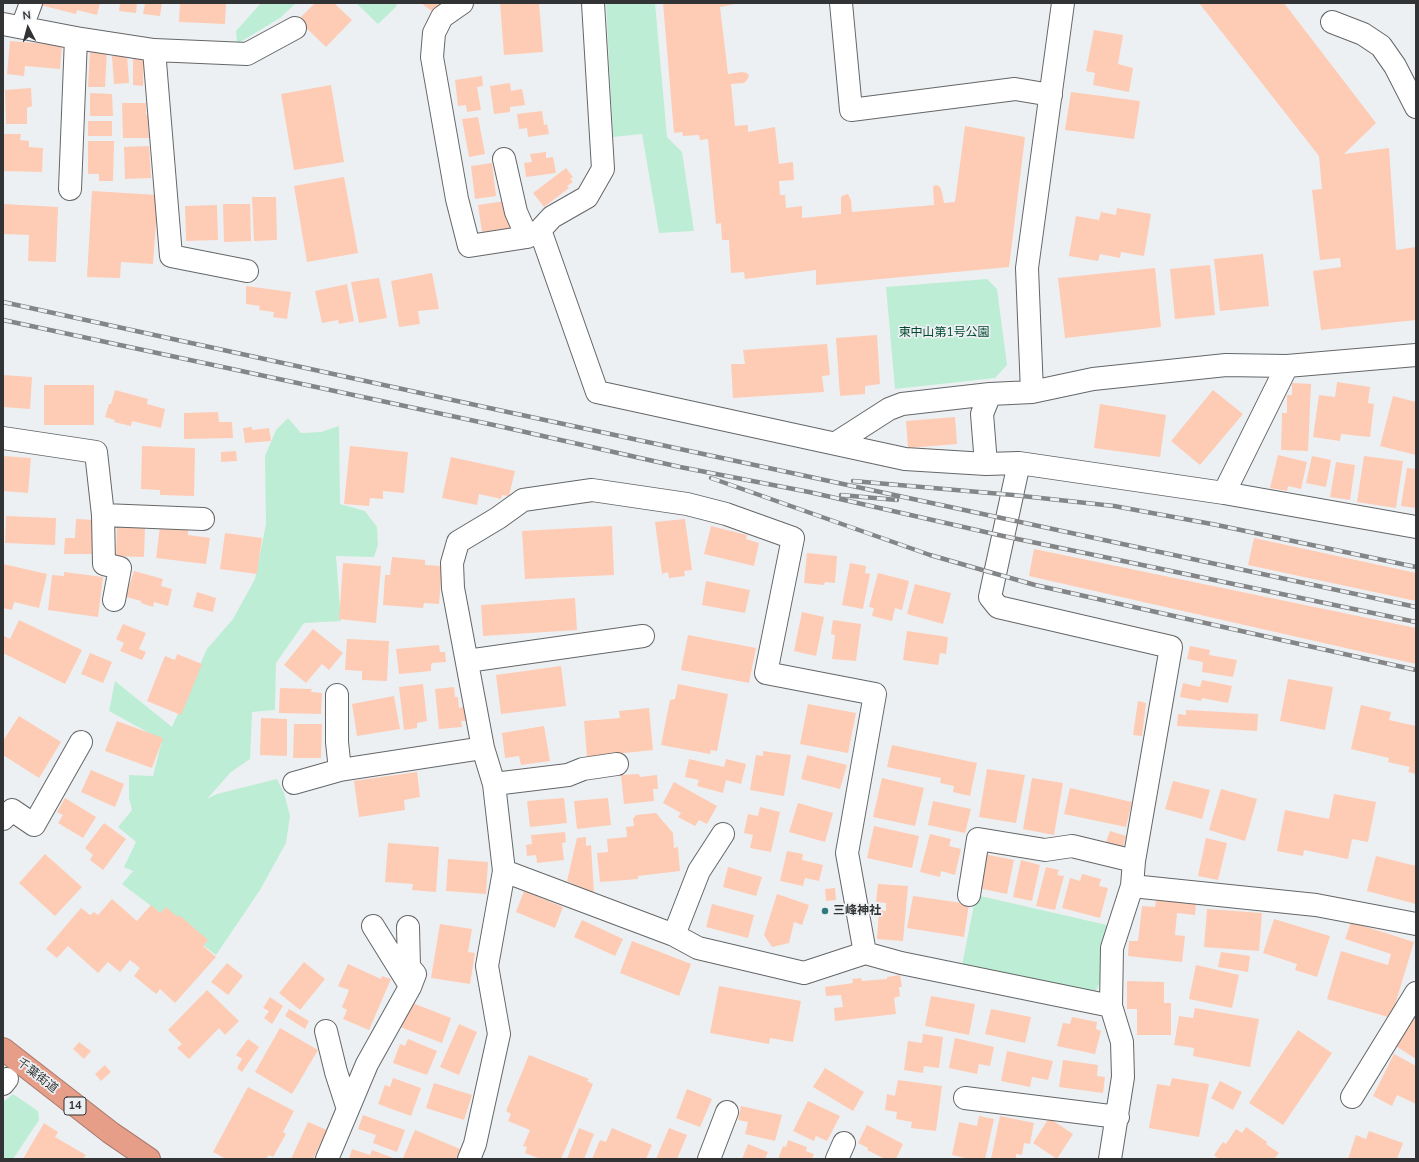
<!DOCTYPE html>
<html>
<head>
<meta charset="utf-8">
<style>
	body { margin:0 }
	#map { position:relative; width:1419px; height:1162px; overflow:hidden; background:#edf0f2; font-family:"Nunito Sans",sans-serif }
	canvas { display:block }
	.frame { position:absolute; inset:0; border:4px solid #323334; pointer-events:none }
	.north { position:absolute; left:8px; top:8px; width:40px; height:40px; -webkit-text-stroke:3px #edf0f2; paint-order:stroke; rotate:354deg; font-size:11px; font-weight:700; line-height:16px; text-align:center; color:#323334 }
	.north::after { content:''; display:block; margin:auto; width:14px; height:18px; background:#323334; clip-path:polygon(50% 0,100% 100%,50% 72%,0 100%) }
</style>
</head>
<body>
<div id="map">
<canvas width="1419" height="1162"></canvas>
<div class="frame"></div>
<div class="north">N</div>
</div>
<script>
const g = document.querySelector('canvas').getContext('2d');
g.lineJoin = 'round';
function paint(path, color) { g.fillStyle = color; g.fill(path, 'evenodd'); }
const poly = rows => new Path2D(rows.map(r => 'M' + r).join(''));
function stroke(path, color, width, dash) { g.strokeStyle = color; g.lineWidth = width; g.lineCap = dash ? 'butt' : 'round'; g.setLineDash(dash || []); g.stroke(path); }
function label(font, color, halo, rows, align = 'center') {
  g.font = font + ' "Nunito Sans","Noto Sans JP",sans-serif'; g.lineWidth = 3.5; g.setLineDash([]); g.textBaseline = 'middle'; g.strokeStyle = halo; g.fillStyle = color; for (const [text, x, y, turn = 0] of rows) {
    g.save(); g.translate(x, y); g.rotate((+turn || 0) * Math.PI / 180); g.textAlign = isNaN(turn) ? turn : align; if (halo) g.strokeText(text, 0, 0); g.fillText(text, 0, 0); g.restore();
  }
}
const green = poly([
	[261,3,296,3,280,18,237,44,236,31],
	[356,3,397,3,396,7,378,24],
	[606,3,655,3,667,137,682,152,694,231,659,233,642,134,613,137],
	[987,279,997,289,1007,365,995,378,895,389,886,287],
	[288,418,301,433,321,432,339,426,340,504,365,511,377,527,378,545,374,557,336,556,341,621,304,623,276,663,275,710,252,712,250,759,231,772,207,799,217,794,277,779,284,793,290,816,286,843,260,890,216,955,122,884,133,871,124,867,136,842,118,827,132,810,129,798,129,775,153,776,162,740,109,711,115,681,172,727,207,649,233,619,255,579,266,524,265,456,276,430],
	[976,895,1107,925,1100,964,1100,982,1094,995,961,970],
	[13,1094,38,1111,39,1120,13,1159,3,1159,3,1102]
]);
const building = poly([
	[41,3,100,3,97,15,77,10,76,14,40,5],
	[120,3,137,3,136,13,119,11],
	[145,3,162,3,160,16,143,14],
	[180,3,226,3,225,24,179,22],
	[315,3,334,3,352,20,326,47,298,20],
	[421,3,441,3,433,12],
	[500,3,539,3,543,52,504,55],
	[663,3,740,3,720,7,728,74,742,72,747,73,749,76,747,80,744,83,731,84,735,126,748,125,748,132,775,127,779,164,793,162,794,180,779,181,780,195,785,195,786,208,802,206,802,218,841,214,841,197,844,195,848,194,851,200,852,212,934,205,933,186,937,185,940,187,942,192,944,203,955,202,965,126,1025,137,1009,267,816,285,816,270,745,279,744,272,731,273,729,240,722,240,721,223,716,224,708,139,700,140,699,135,683,136,682,132,674,133],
	[1199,3,1284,3,1376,123,1344,154,1389,148,1396,250,1416,247,1416,320,1321,330,1313,271,1341,267,1340,258,1320,260,1312,190,1322,189,1319,156],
	[1094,30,1123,35,1118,64,1133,68,1129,92,1093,85,1095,73,1086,71],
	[10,41,62,45,60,69,25,66,24,76,7,74],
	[90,51,107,51,105,87,88,87],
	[133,54,144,54,143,86,133,85],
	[127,55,129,83,114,84,112,56],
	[482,76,483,86,477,87,481,110,467,112,466,105,458,106,455,80],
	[510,83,511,91,522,89,525,105,510,107,510,112,494,114,490,86],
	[331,85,344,162,294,170,281,94],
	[31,88,32,106,27,108,27,124,6,124,5,90],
	[1071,92,1140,101,1134,139,1065,130],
	[90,93,112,94,113,116,90,116],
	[122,103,146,103,146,115,148,115,149,138,123,138],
	[542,111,544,125,547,124,549,134,528,137,527,128,519,129,517,114],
	[478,117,485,154,469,157,462,119],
	[88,121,112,121,112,136,88,136],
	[3,134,21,134,20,140,29,141,29,147,43,148,42,172,3,171],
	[88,141,114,141,113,181,99,181,99,174,88,174],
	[149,146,151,178,125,179,124,147],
	[546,152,546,158,553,157,556,173,526,177,524,163,532,162,530,154],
	[492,163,496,196,475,199,471,166],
	[566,168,573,177,570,179,573,182,567,186,569,188,544,207,533,193],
	[344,177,358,253,307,262,294,186],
	[92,191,158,195,153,264,121,262,120,278,87,277],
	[252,197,276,197,277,240,254,241],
	[505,201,510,228,482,232,478,205],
	[3,204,58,207,56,262,28,261,29,235,3,234],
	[223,204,250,204,251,241,224,242],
	[217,205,218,240,186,241,185,206],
	[1117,208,1151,214,1144,256,1121,252,1120,258,1100,254,1098,261,1069,256,1076,216,1099,220,1101,212,1116,215],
	[1263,254,1269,306,1220,311,1214,259],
	[1210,265,1215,315,1175,319,1170,269],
	[1155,268,1161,327,1065,338,1058,278],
	[432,273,439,309,418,311,420,324,399,327,391,281],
	[379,278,387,318,359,323,351,282],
	[347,284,354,321,339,324,338,320,322,323,315,291],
	[246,286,291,292,287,319,273,317,274,312,259,310,260,306,246,304],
	[877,335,880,384,865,386,865,394,840,396,836,338],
	[827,344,830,375,822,376,824,392,733,398,731,364,745,364,743,350],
	[3,375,32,377,30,409,3,407],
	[1337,382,1370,387,1368,403,1374,404,1370,437,1341,434,1340,441,1313,437,1319,395,1335,397],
	[1292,383,1311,384,1308,451,1281,450,1282,413,1287,413,1287,395,1292,395],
	[44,385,94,385,94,425,44,425],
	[115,390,148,399,147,404,165,409,161,428,132,421,131,426,114,422,115,420,105,417,109,404,111,404],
	[1213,390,1243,414,1200,465,1171,441],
	[1393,396,1416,402,1416,455,1380,446],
	[1100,404,1166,415,1160,457,1094,448],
	[218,412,219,422,232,422,233,438,184,439,184,413],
	[955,417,957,444,908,448,906,421],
	[252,427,252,430,269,428,271,441,245,443,243,428],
	[142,446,195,448,194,496,160,495,160,490,141,489],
	[350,446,408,452,404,493,383,491,383,499,370,498,369,506,344,504],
	[236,451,237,461,221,462,221,452],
	[1278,455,1307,462,1301,489,1288,486,1287,491,1270,488],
	[3,456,31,458,28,493,3,491],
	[1312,456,1331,460,1326,487,1306,483],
	[1364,456,1403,461,1396,508,1357,502],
	[451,457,515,471,509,496,502,495,501,499,479,494,477,505,442,498],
	[1336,462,1355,465,1350,500,1330,497],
	[1407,468,1416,469,1416,508,1401,506],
	[6,516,56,518,55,545,5,543],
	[76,519,94,520,93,554,64,554,65,538,75,538],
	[685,519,692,570,684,571,685,576,669,578,668,572,662,574,655,522],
	[117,525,145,526,144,557,116,556],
	[160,526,188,530,188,535,210,538,206,564,156,558],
	[612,526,614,575,525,579,522,531],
	[711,526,747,535,746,539,759,543,754,566,704,554],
	[225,533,262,538,257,574,220,569],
	[1254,538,1416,573,1416,601,1248,565],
	[1034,549,1416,628,1416,664,1029,576],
	[807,553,837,556,835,583,825,582,824,585,804,583],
	[392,557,425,560,425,565,442,566,439,604,424,603,423,608,383,605,385,575,390,575],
	[343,563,381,566,376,623,339,619],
	[850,563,866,566,865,573,870,574,863,609,842,605],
	[3,564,47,574,39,608,14,602,12,610,3,608],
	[134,571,163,579,161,586,172,589,168,606,154,602,153,607,141,603,141,601,123,596,125,589,128,590],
	[64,572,103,577,98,617,48,610,52,575,64,576],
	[878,573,909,581,902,610,895,608,892,621,872,616,874,608,869,607],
	[706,581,750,590,745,613,702,605],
	[915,584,951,593,943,624,907,614],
	[197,592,216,598,213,612,193,607],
	[575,598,577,630,483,636,481,605],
	[802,612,824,617,816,656,794,651],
	[19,620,82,650,65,684,3,653,3,638,4,636,10,639],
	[833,620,861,624,856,661,832,659,835,635,831,634],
	[123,624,146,633,139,649,146,652,142,660,120,651,124,643,116,639],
	[313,629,343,653,329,670,322,664,306,683,284,665],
	[907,631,948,637,946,654,940,653,938,665,903,660],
	[688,635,756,648,749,683,681,670],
	[347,639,389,641,387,681,362,680,362,671,345,670],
	[439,645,440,652,445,652,446,662,432,663,431,665,431,671,399,674,396,649],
	[1190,646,1210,650,1209,655,1237,660,1233,677,1202,672,1203,662,1187,659],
	[90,653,112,662,103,683,81,674],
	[177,654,202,664,181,715,147,701,165,656,175,660],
	[561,666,566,706,501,714,496,675],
	[1288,679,1333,687,1325,730,1280,721],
	[1202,680,1232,686,1228,703,1202,698,1201,701,1180,697,1183,683,1200,687],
	[423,684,427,721,417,723,417,728,404,730,399,687],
	[678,684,728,694,717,751,711,750,710,754,661,745,670,700,675,699],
	[454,687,455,697,458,697,459,708,464,707,466,721,461,721,462,727,439,729,435,689],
	[280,688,312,689,311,692,322,693,321,714,279,713],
	[394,696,400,729,357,736,352,704],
	[1138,701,1146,703,1142,736,1133,735],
	[808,704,856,713,848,753,800,744],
	[1361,705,1391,712,1389,720,1416,726,1416,774,1408,772,1410,767,1388,762,1389,758,1351,749],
	[649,708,653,750,587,757,584,721,620,718,619,711],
	[1186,710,1258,714,1257,731,1177,726,1178,714,1186,715],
	[19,716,61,742,39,778,3,755,3,741],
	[261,718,287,719,287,756,260,755],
	[117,721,163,738,152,768,105,751],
	[294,724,322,724,321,758,293,758],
	[544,726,550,761,521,765,519,756,505,758,502,733],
	[892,745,977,763,970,796,953,792,954,786,940,783,941,778,887,767],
	[763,751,791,755,784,796,750,790,756,755,763,756],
	[807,755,847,765,840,789,801,779],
	[689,759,724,767,726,759,746,764,741,784,726,780,723,793,697,786,699,780,685,777],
	[987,769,1025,775,1016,823,979,817],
	[91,770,124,784,115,807,81,792],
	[417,772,420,797,404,800,405,810,359,817,354,781],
	[639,774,640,777,657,775,658,789,653,789,654,801,624,804,621,775],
	[882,778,924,788,915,826,873,817],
	[1032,778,1063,783,1054,835,1023,829],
	[1173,781,1210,790,1202,819,1165,809],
	[674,782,717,806,707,824,699,820,695,826,678,817,681,813,663,803],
	[1070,788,1132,802,1126,827,1064,814],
	[1221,789,1257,799,1245,841,1209,830],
	[1334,794,1376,802,1368,842,1352,839,1348,859,1304,850,1303,856,1277,851,1285,810,1329,819],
	[65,798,96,817,83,838,58,823,63,815,57,812],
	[564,798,567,823,530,827,527,801],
	[608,798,611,825,577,829,574,801],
	[933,801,971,809,965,833,928,825],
	[798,803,833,813,825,842,789,832],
	[760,807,780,812,771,852,750,848,753,835,744,833,748,814,758,816],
	[656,813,673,833,674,848,678,847,680,871,638,876,638,879,600,882,597,853,608,852,607,839,627,837,626,827,634,826,633,819,636,815],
	[104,823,126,839,103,870,90,860,93,855,85,848],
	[874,826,919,836,912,868,867,858],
	[1110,831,1126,836,1122,850,1105,845],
	[565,832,566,842,562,843,564,860,537,863,536,855,527,856,526,845,532,844,531,835],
	[930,834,951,839,949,846,961,849,955,875,941,871,940,877,920,872],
	[586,837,586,846,591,845,594,894,567,881,577,838],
	[1206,838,1227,843,1218,880,1198,876],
	[388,843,439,847,436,892,412,890,413,884,385,882],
	[787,851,803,854,802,860,823,865,819,881,805,878,803,886,780,881],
	[45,854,82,887,55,916,19,883],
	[984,854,1014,860,1007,894,978,888],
	[1376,856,1416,866,1416,904,1367,891],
	[448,859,488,862,486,894,446,891],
	[1021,860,1040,865,1032,901,1013,897],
	[728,867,762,877,756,896,723,887],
	[1046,867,1059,870,1057,875,1064,876,1055,910,1036,906],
	[1082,874,1101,879,1099,886,1108,888,1100,918,1062,908,1070,878,1080,881],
	[878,884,908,886,903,941,877,939,879,910,886,911,886,903,876,902],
	[835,888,836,900,826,901,825,889],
	[524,891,563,907,555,928,516,912],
	[777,894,809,905,802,925,794,922,789,943,772,947,764,935],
	[913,896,969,904,964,937,907,928],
	[112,899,137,921,151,905,160,913,166,907,177,917,179,915,208,940,203,946,216,957,175,1003,160,989,156,994,134,976,140,968,130,960,120,972,108,962,98,973,68,946,57,958,46,949,81,908,90,915,94,912,98,915],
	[1156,900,1196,904,1195,915,1177,913,1175,935,1185,936,1182,962,1128,956,1129,941,1138,941,1142,906,1155,907],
	[712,904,754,915,748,938,706,927],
	[1207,909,1262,913,1259,951,1204,947],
	[1274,919,1330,936,1317,977,1295,970,1297,964,1263,953],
	[582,920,623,939,615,956,574,937],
	[1351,922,1414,942,1391,1018,1327,999,1341,951,1388,965,1391,954,1345,939],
	[440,924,472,929,468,952,475,953,470,984,431,978],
	[632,941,691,964,679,996,620,973],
	[1221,952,1250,956,1248,972,1218,967],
	[304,962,325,979,300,1010,279,993],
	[227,963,243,976,228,995,211,982],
	[348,964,381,979,382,976,391,979,369,1030,343,1019,347,1010,342,1007,349,990,338,986],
	[1196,965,1239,975,1232,1008,1189,999],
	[900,975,902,987,899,987,900,996,894,998,896,1014,835,1021,834,1008,843,1007,841,995,826,996,825,987,853,983,852,979,861,978,862,981,887,979,887,977],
	[1127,981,1164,982,1164,1003,1171,1003,1171,1035,1137,1035,1137,1009,1127,1009],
	[719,986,801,1001,793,1042,770,1038,769,1044,710,1033],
	[207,990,239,1021,225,1035,219,1028,189,1059,177,1048,182,1044,168,1030],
	[931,996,975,1004,969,1035,925,1026],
	[270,997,283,1006,272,1024,264,1018,269,1011,263,1008],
	[410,1002,451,1018,442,1043,400,1027],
	[1195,1008,1259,1019,1250,1067,1193,1056,1194,1048,1174,1045,1179,1016,1193,1018],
	[289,1009,309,1021,305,1029,285,1016],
	[991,1009,1031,1017,1025,1043,985,1034],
	[1416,1010,1416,1059,1394,1045],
	[1072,1017,1097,1022,1096,1029,1101,1031,1095,1054,1057,1046,1063,1023,1070,1024],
	[459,1024,477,1032,459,1075,440,1067],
	[280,1028,318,1050,292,1094,255,1072],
	[1298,1030,1332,1053,1283,1125,1249,1103],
	[923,1034,943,1037,939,1068,924,1066,923,1073,904,1070,908,1041,922,1043],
	[955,1038,994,1047,990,1066,979,1064,977,1074,949,1068],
	[248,1039,259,1047,242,1072,237,1068,242,1059,236,1055],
	[408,1039,437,1051,427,1075,393,1063,400,1044,405,1046],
	[79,1042,91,1051,84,1059,73,1049],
	[1007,1051,1053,1061,1048,1080,1032,1077,1030,1087,1001,1081],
	[1394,1054,1416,1066,1416,1104,1397,1095,1392,1106,1373,1096],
	[529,1055,589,1079,587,1081,593,1084,561,1159,541,1159,525,1153,527,1147,523,1146,530,1130,508,1121,511,1114,506,1111],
	[1063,1060,1098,1065,1097,1076,1105,1077,1103,1093,1059,1087],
	[105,1065,111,1072,101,1081,95,1074],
	[825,1068,864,1092,853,1111,813,1087],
	[393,1078,421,1088,411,1116,378,1104,385,1085,390,1087],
	[1172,1078,1209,1084,1199,1137,1149,1128,1157,1084,1170,1086],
	[898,1080,942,1086,936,1131,911,1128,912,1122,896,1119,897,1112,885,1110,887,1094,895,1096],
	[1220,1081,1242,1092,1233,1110,1211,1098],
	[434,1083,472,1095,464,1120,426,1108],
	[248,1087,294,1111,283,1132,286,1134,273,1157,269,1155,266,1159,226,1159,213,1152],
	[687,1089,712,1099,700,1127,676,1118],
	[808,1101,840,1116,827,1141,816,1136,814,1141,793,1131],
	[741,1106,782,1115,775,1141,745,1134,748,1122,738,1120],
	[363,1115,405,1130,397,1152,373,1143,376,1135,358,1129],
	[979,1116,994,1119,985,1159,969,1159,952,1155,959,1122,977,1126],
	[1000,1116,1034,1123,1030,1144,1024,1143,1022,1155,1016,1154,1016,1159,991,1159],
	[1049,1118,1073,1134,1057,1159,1033,1143],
	[308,1122,327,1130,313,1159,291,1159],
	[44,1123,58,1132,55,1137,86,1155,83,1159,23,1159],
	[867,1125,903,1144,896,1159,885,1159,867,1150,868,1148,858,1143],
	[1246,1127,1267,1142,1266,1144,1279,1153,1274,1159,1219,1159,1214,1155,1223,1142,1226,1144,1236,1129,1242,1133],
	[579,1128,594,1134,584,1159,567,1159],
	[612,1128,652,1145,646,1159,592,1159,600,1140,606,1142],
	[669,1128,687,1135,677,1159,656,1159],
	[415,1130,460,1149,456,1159,403,1158],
	[1369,1131,1403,1143,1397,1159,1348,1159,1356,1135,1366,1139],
	[788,1140,807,1147,806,1151,814,1154,812,1159,778,1159,783,1146,786,1147],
	[748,1144,768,1152,765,1159,742,1159],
	[352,1149,370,1155,372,1150,396,1159,349,1159]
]);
const minor = poly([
	[462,3,442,17,434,33,432,57,457,199,469,246,527,237,540,230,552,217,587,197,603,169,593,3],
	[841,3,851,110,1015,89,1051,95],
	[1332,22,1363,34,1381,46,1395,66,1416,107],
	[3,24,76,38,154,50,247,54,295,28],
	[22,27,31,3],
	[154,50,171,256,247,271],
	[504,159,516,212,527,237],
	[70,189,76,38],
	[540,230,597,392,905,459,986,464,1019,463,1224,493,1416,527],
	[1032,392,1027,268,1063,3],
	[3,438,96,452,103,515,104,564,120,568,114,600],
	[836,443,889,409,902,404,990,394,1032,392,1093,379,1226,365,1287,366,1416,355],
	[1019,463,990,597,998,607,1171,647,1134,861,1132,886,1112,948,1111,1006,1122,1042,1123,1077,1110,1159],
	[986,464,982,414,990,394],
	[1224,493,1287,366],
	[103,515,203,519],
	[467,661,643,636],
	[337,695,337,742,340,770],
	[294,783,340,770,483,748],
	[494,784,568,775,583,769,617,764],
	[3,819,12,810,34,825,81,742],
	[504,871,674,935,698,948,804,973,865,953,901,963,1111,1006],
	[1132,886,1316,905,1416,924],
	[969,895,978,839,1045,850,1072,846,1134,861],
	[373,926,409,984],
	[674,935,699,871,723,834],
	[326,1031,336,1072,348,1109],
	[3,1084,7,1079],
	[1352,1097,1416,993],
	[965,1098,1118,1117],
	[327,1159,367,1064,410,987,415,974,409,967,408,927],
	[469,1159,475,1144,499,1034,487,966,504,871,494,784,483,748,453,588,452,563,458,542,498,518,523,500,592,490,687,504,726,514,793,538,766,673,875,694,847,853,865,953],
	[709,1159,727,1112],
	[837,1159,844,1143]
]);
const highway = poly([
	[3,1049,111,1133,149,1159]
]);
const rail = poly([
	[3,302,503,411,1416,607],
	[3,320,503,427,680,467,809,492,1003,536,1416,622],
	[711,478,930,555,1035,585,1416,670],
	[853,481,1013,495,1114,506,1217,525,1416,567],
	[841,495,897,500]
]);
const markers = [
	[825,911,4,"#30797f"]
];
const shields = [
	[75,1106,22]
];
const shieldNames = [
	["14",75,1106]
];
const parkNames = [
	["東中山第1号公園",944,333]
];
const poiNames = [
	["三峰神社",833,911]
];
const streetNames = [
	["千葉街道",37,1076,38]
];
paint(green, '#bdeed5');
paint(building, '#fecbb5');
stroke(minor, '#646668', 24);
stroke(highway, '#a8796b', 24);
stroke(minor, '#fff', 22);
stroke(highway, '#e79e89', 22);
stroke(rail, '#838586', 4.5);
stroke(rail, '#edf0f2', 3, [9]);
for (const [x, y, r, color] of markers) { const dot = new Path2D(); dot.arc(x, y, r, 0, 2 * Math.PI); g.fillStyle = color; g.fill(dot); stroke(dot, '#edf0f2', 1.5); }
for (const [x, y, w] of shields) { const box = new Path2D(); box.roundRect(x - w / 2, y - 9, w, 18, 3); g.fillStyle = '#edf0f2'; g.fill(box); stroke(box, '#323334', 1); }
label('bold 11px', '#323334', null, shieldNames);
label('12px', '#024830', '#edf0f2', parkNames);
label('bold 12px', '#323334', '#edf0f2', poiNames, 'left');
label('12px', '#323334', '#edf0f2', streetNames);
</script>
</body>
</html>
